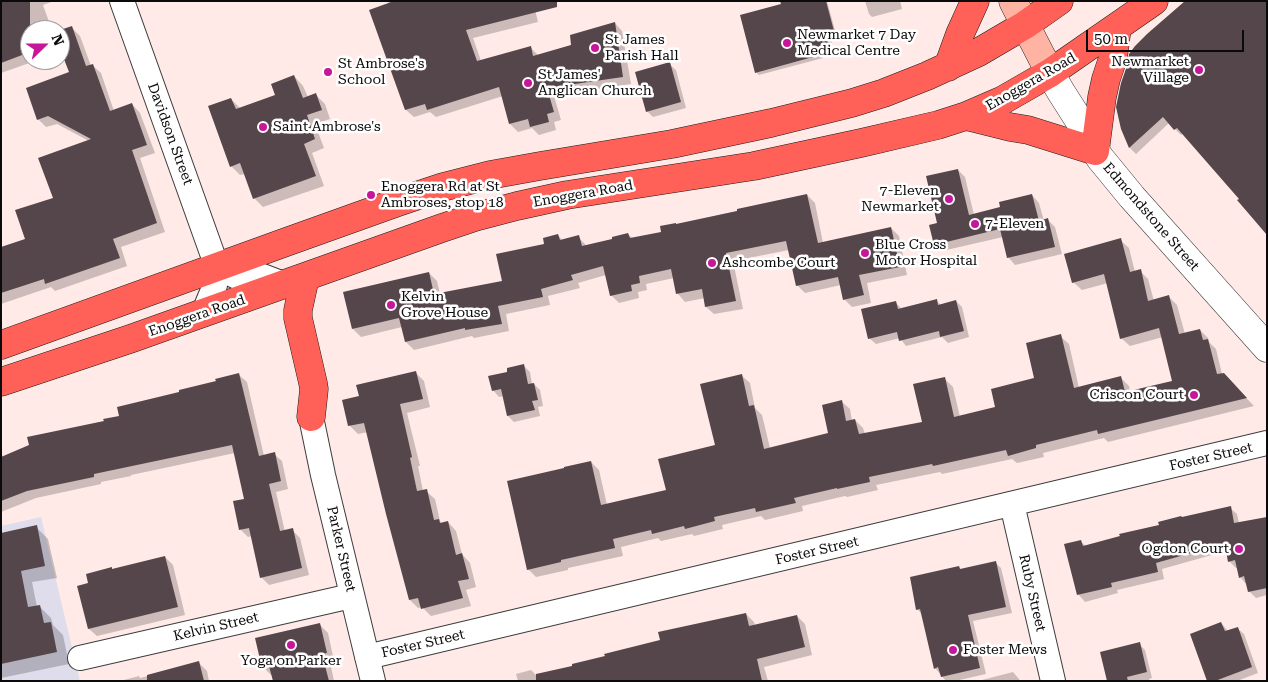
<!DOCTYPE html>
<html>
<head>
<meta charset="utf-8">
<style>
	body { margin:0 }
	#map { position:relative; width:1268px; height:682px; overflow:hidden; background:#ffeae7; font-family:"Roboto Serif",serif }
	canvas { display:block }
	.frame { position:absolute; inset:0; border:2px solid #0a0a0a; pointer-events:none }
	.north { position:absolute; left:20px; top:20px; width:50px; height:50px; box-sizing:border-box; background:#fff; border:1px solid #9d9d9d; border-radius:50%; rotate:68deg; font-size:14px; font-weight:700; line-height:20px; text-align:center; color:#0a0a0a }
	.north::after { content:''; display:block; margin:auto; width:18px; height:22px; background:#c6169a; clip-path:polygon(50% 0,100% 100%,50% 72%,0 100%) }
	.scale { position:absolute; left:1086px; top:30px; width:158px; height:22px; box-sizing:border-box; border:2px solid #0a0a0a; border-top:0; padding-left:6px; font-size:15px; line-height:18px; white-space:nowrap; color:#0a0a0a; -webkit-text-stroke:4px #fff; paint-order:stroke }
</style>
</head>
<body>
<div id="map">
<canvas width="1268" height="682"></canvas>
<div class="frame"></div>
<div class="north">N</div>
<div class="scale">50 m</div>
</div>
<script>
const g = document.querySelector('canvas').getContext('2d');
g.lineJoin = 'round';
function paint(path, color) { g.fillStyle = color; g.fill(path, 'evenodd'); }
const poly = rows => new Path2D(rows.map(r => 'M' + r).join(''));
function stroke(path, color, width, dash) { g.strokeStyle = color; g.lineWidth = width; g.lineCap = dash ? 'butt' : 'round'; g.setLineDash(dash || []); g.stroke(path); }
function label(font, color, halo, rows, align = 'center') {
  g.font = font + ' "Roboto Serif",serif'; g.lineWidth = 5; g.setLineDash([]); g.textBaseline = 'middle'; g.strokeStyle = halo; g.fillStyle = color; for (const [text, x, y, turn = 0] of rows) {
    g.save(); g.translate(x, y); g.rotate((+turn || 0) * Math.PI / 180); g.textAlign = isNaN(turn) ? turn : align; if (halo) g.strokeText(text, 0, 0); g.fillText(text, 0, 0); g.restore();
  }
}
const industrial = poly([
	[41,517,80,681,1,681,1,526]
]);
const shadow = poly([
	[1,1,54,1,43,5,52,30,30,30,30,60,38,60,1,73],
	[388,1,533,1,538,22,473,38,481,61,530,47,538,55,572,45,615,23,622,31,631,84,554,96,561,120,554,122,556,130,539,135,532,128,518,132,510,124,503,96,436,117,430,112,414,117,406,110],
	[782,1,827,1,836,34,823,58,759,75,756,72,782,5],
	[865,1,900,1,902,9,872,17,869,14],
	[71,27,80,36,91,66,92,65,101,73,114,111,132,104,140,113,155,153,140,158,165,232,121,247,127,266,55,291,51,287,1,304,1,248,27,240,55,199,89,141,57,124,46,127,38,119,71,73,62,51,60,52,60,32],
	[1129,63,1183,133,1181,135,1169,123,1136,154,1130,148,1122,128],
	[669,64,676,70,686,108,653,117,647,111],
	[294,76,303,86,308,97,316,95,325,104,330,119,315,124,324,148,312,153,324,186,263,207,254,198,245,174,240,175,231,166,231,99,241,109,276,96],
	[958,170,965,177,974,215,1002,208,1032,195,1039,203,1044,221,1048,220,1055,227,1062,254,1015,265,1008,257,1003,237,942,251,935,244,938,224],
	[807,195,815,203,823,243,891,228,899,236,907,275,867,283,871,303,852,307,844,299,841,285,805,293,797,285,789,250,733,261,743,309,714,314,706,307,705,298,685,302,678,294,674,278,646,284,647,290,638,292,639,298,619,303,611,295,606,275,578,283,580,288,548,296,550,305,506,314,509,331,474,338,472,336,414,350,406,342,402,327,361,337,353,329,429,273,437,281,440,294,504,282,558,235,563,241,578,237,587,246,614,240,628,234,633,239,662,233,676,225],
	[1120,240,1129,248,1135,272,1140,271,1148,279,1154,301,1169,297,1177,305,1185,334,1200,330,1208,338,1209,342,1216,349,1222,374,1232,383,1254,406,1108,442,1104,438,1043,453,1044,457,1017,463,1012,459,942,474,940,472,876,485,878,490,847,497,845,496,802,506,803,511,765,520,761,516,722,525,723,529,694,536,692,534,661,541,658,538,621,547,623,556,568,568,568,570,536,577,528,569,591,462,599,470,607,505,668,491,716,446,741,375,750,383,755,408,762,415,770,448,829,434,841,401,850,409,852,421,855,420,863,428,865,434,923,423,944,378,953,387,960,417,997,408,1036,379,1060,336,1069,344,1079,388,1121,378,1129,386,1130,392,1174,382,1163,337,1130,346,1121,338,1108,283,1082,290,1073,282],
	[936,300,941,305,956,301,962,307,969,337,948,343,942,337,906,346,900,338,876,344,869,338,895,302,901,308],
	[524,366,530,372,532,384,534,384,540,390,543,406,538,407,540,416,514,422,508,416,504,396,499,397,493,390],
	[415,372,424,381,430,407,407,413,420,466,418,466,423,491,426,491,435,499,440,521,442,524,448,522,456,531,462,554,470,563,476,587,466,590,471,606,431,616,422,607,418,608,410,600,368,432,358,434,350,426,344,401,360,397],
	[239,375,247,382,264,456,274,454,282,461,288,489,276,492,285,532,292,530,300,538,309,575,269,585,261,577,252,536,248,537,241,530,246,499,235,453,131,475,131,476,101,482,101,484,36,498,1,512,1,454,4,457,120,417,181,393],
	[1230,508,1237,514,1239,523,1267,518,1267,595,1256,598,1249,591,1246,584,1240,577,1238,568,1236,568,1229,561,1226,551,1162,569,1164,579,1117,590,1118,593,1085,602,1079,595,1066,545,1081,542,1086,546,1160,526,1182,518],
	[36,527,48,539,57,578,32,582,37,607,39,606,51,618,53,625,63,635,69,664,1,678,1,534],
	[165,557,173,565,185,615,97,636,89,629,90,584,113,570],
	[995,562,1001,568,1012,613,973,621,986,674,955,681,946,681,935,668,922,614,917,609,959,567,961,570],
	[746,614,754,622,755,626,797,616,805,624,812,655,764,667,768,681,518,681,516,674,531,670,536,675,573,667,661,641],
	[1221,623,1228,631,1237,628,1244,634,1258,673,1237,681,1209,681],
	[320,625,328,633,334,661,330,662,334,681,274,681,273,675,271,675,263,667],
	[1139,644,1145,650,1152,678,1149,679,1150,681,1108,681],
	[199,663,207,671,209,681,120,681,139,676,140,678],
	[1013,672,1019,679,1020,681,978,681]
]);
const building = poly([
	[1,1,30,1,30,52,1,63],
	[394,1,557,1,557,7,466,30,477,61,531,46,533,56,571,45,570,35,615,22,623,77,547,88,554,112,547,114,549,122,530,127,528,119,509,124,499,87,427,110,425,104,405,110,369,10],
	[780,1,826,1,834,31,820,55,755,73,740,15,781,4],
	[1185,1,1267,1,1267,235,1237,200,1239,199,1177,128,1174,130,1163,117,1129,148,1121,129,1116,107,1121,83,1128,63,1129,54,1135,46,1147,34],
	[72,26,86,66,93,64,110,111,132,103,147,145,132,150,157,223,113,239,120,258,45,284,44,279,1,293,1,247,25,239,15,210,53,198,38,158,91,139,48,116,37,120,26,88,69,72,60,49,60,30],
	[670,62,681,102,646,112,635,72],
	[294,75,303,98,316,93,322,110,307,115,315,139,304,144,316,176,253,199,240,163,230,167,208,106,231,98,236,109,275,95,271,84],
	[958,169,969,215,1000,207,999,202,1032,194,1039,221,1048,218,1055,247,1007,258,1000,229,934,245,929,225,937,223,926,176],
	[807,194,818,243,891,227,900,267,859,275,864,295,843,300,838,277,796,286,786,241,726,253,736,301,705,307,702,289,676,294,671,269,639,276,640,283,631,285,632,291,610,296,603,266,571,275,573,280,541,289,543,297,498,306,502,324,465,330,465,328,405,342,399,318,352,329,343,292,429,272,434,294,502,281,496,254,544,244,543,238,558,234,560,240,579,235,582,246,612,239,612,237,628,233,630,238,661,232,660,226,676,223,676,224,737,211,737,209],
	[1121,238,1130,272,1141,269,1148,301,1169,295,1179,334,1200,329,1203,340,1208,339,1217,374,1224,373,1247,398,1098,434,1097,430,1036,445,1036,448,1008,456,1006,450,933,466,932,464,869,477,870,482,837,489,837,488,794,498,796,503,756,512,755,508,714,517,715,521,685,529,684,526,652,534,651,530,613,539,615,548,561,560,561,562,527,570,507,481,564,468,564,467,591,461,601,505,666,490,658,459,715,445,700,384,742,374,749,406,754,405,764,449,828,433,822,405,842,400,846,421,855,419,859,434,922,422,913,384,945,377,954,417,995,407,991,389,1034,378,1026,343,1061,334,1074,388,1121,376,1125,392,1172,381,1159,328,1120,339,1104,274,1072,283,1064,254],
	[937,299,938,305,956,300,964,331,940,337,939,331,899,341,897,332,868,339,861,309,896,301,898,309],
	[524,364,528,384,534,383,538,400,532,401,535,410,507,416,501,389,492,391,488,376,507,372,507,368],
	[416,371,423,399,400,404,412,457,410,458,417,491,427,489,434,520,439,519,440,523,448,521,456,555,462,553,469,579,458,581,463,598,421,609,418,598,409,600,386,514,364,423,348,426,342,400,359,396,356,385],
	[239,373,259,456,275,452,281,481,269,484,280,531,293,528,302,568,260,578,249,528,239,530,233,501,244,499,232,445,94,474,94,477,27,491,1,501,1,457,29,445,27,437,104,421,103,419,119,416,117,407,179,392,179,390,216,381,215,379],
	[1231,506,1234,523,1267,517,1267,588,1248,592,1244,576,1239,578,1235,560,1228,562,1225,545,1220,546,1219,545,1156,563,1158,572,1111,583,1112,587,1077,595,1064,544,1081,540,1083,546,1120,536,1119,534,1159,525,1158,522,1181,516,1182,517],
	[37,525,45,566,21,571,28,607,40,605,44,623,51,622,57,652,1,664,1,533],
	[165,556,178,607,88,629,77,586,88,583,86,574,112,567,112,569],
	[996,561,1006,607,968,615,980,668,941,677,938,667,934,669,920,609,916,610,910,577,959,566,960,569],
	[746,613,749,626,797,615,805,647,757,659,762,681,536,681,536,674,572,666,572,664,605,656,604,654,660,640,658,632],
	[1221,622,1225,631,1238,627,1252,667,1215,681,1207,681,1190,634],
	[320,623,327,653,322,654,329,681,273,681,269,666,262,668,255,638],
	[1140,642,1147,672,1127,677,1128,681,1107,681,1100,652],
	[199,661,204,681,147,681,147,675]
]);
const minor = poly([
	[122,1,217,267,215,285,203,314],
	[217,267,239,278,257,274,286,285],
	[311,417,323,475,373,681],
	[1012,504,1053,681],
	[367,657,1267,443],
	[80,658,351,596]
]);
const tertiary = poly([
	[1050,73,1061,92,1082,125,1090,142,1100,158,1132,197,1267,348]
]);
const secondary = poly([
	[1013,1,1050,73]
]);
const primary = poly([
	[948,67,960,34,975,1],
	[966,116,1010,127,1028,130,1095,151,1102,97,1106,79,1113,58,1117,28],
	[305,278,298,310,298,318,313,383,314,389,311,417],
	[1,345,289,241,398,202,443,187,490,175,540,166,672,144,771,123,852,103,884,93,927,76,979,52,1025,25,1059,1],
	[1,382,130,339,442,228,475,217,517,206,567,195,754,166,861,143,938,125,966,116,1003,100,1050,73,1154,1]
]);
const markers = [
	[787,43,5,"#c6169a"],
	[595,48,5,"#c6169a"],
	[1199,70,5,"#c6169a"],
	[328,72,5,"#c6169a"],
	[528,83,5,"#c6169a"],
	[263,127,5,"#c6169a"],
	[371,195,5,"#c6169a"],
	[949,199,5,"#c6169a"],
	[975,224,5,"#c6169a"],
	[865,253,5,"#c6169a"],
	[712,263,5,"#c6169a"],
	[391,305,5,"#c6169a"],
	[1194,395,5,"#c6169a"],
	[1239,549,5,"#c6169a"],
	[291,645,5,"#c6169a"],
	[953,650,5,"#c6169a"]
];
const poiNames = [
	["Newmarket 7 Day",797,35],
	["Medical Centre",797,51],
	["St James",605,40],
	["Parish Hall",605,56],
	["Newmarket",1189,62,"right"],
	["Village",1189,78,"right"],
	["St Ambrose's",338,64],
	["School",338,80],
	["St James'",538,75],
	["Anglican Church",538,91],
	["Saint Ambrose's",273,127],
	["Enoggera Rd at St",381,187],
	["Ambroses, stop 18",381,203],
	["7-Eleven",939,191,"right"],
	["Newmarket",939,207,"right"],
	["7-Eleven",985,224],
	["Blue Cross",875,245],
	["Motor Hospital",875,261],
	["Ashcombe Court",722,263],
	["Kelvin",401,297],
	["Grove House",401,313],
	["Criscon Court",1184,395,"right"],
	["Ogdon Court",1229,549,"right"],
	["Foster Mews",963,650],
	["Yoga on Parker",291,661,"center"]
];
const streetNames = [
	["Enoggera Road",1031,82,-30],
	["Davidson Street",170,134,70],
	["Enoggera Road",583,194,-10],
	["Edmondstone Street",1151,217,49],
	["Enoggera Road",197,316,-19],
	["Foster Street",1211,457,-13],
	["Parker Street",341,549,77],
	["Foster Street",817,551,-13],
	["Ruby Street",1032,593,77],
	["Kelvin Street",216,627,-13],
	["Foster Street",423,644,-13]
];
paint(industrial, '#dfdceb');
paint(shadow, '#0003');
paint(building, '#54464a');
stroke(minor, '#3d3d3d', 26);
stroke(tertiary, '#3d3d3d', 29);
stroke(secondary, '#2c2c2c', 29);
stroke(primary, '#1b1b1b', 29);
stroke(minor, '#fff', 24);
stroke(tertiary, '#fff', 28);
stroke(secondary, '#ffb3a2', 28);
stroke(primary, '#ff6057', 28);
for (const [x, y, r, color] of markers) { const dot = new Path2D(); dot.arc(x, y, r, 0, 2 * Math.PI); g.fillStyle = color; g.fill(dot); stroke(dot, '#fff', 2); }
label('14px', '#0a0a0a', '#fff', poiNames, 'left');
label('14px', '#0a0a0a', '#fff', streetNames);
</script>
</body>
</html>
